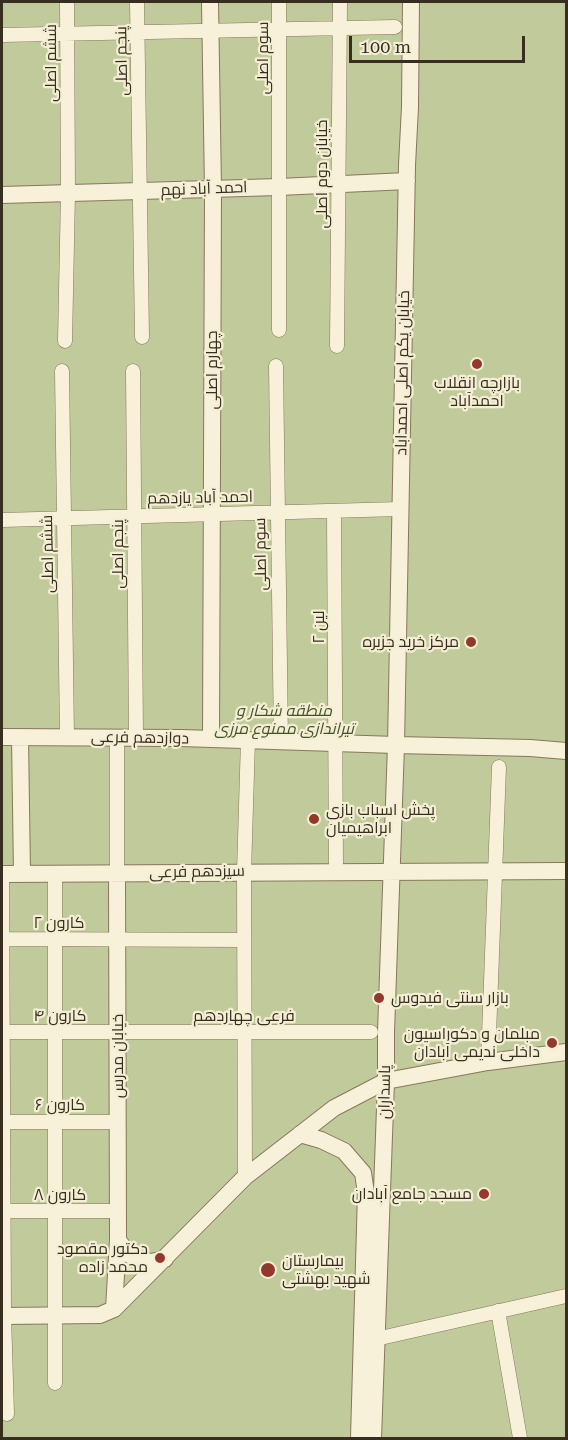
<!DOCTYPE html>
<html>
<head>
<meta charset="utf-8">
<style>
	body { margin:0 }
	#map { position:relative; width:568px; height:1440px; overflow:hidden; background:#ede5c6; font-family:"Roboto Serif",serif }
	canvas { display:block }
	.frame { position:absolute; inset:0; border:3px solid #382e1f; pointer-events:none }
	.scale { position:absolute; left:349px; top:36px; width:176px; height:27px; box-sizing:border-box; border:3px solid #382e1f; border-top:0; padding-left:8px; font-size:18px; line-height:21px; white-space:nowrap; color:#382e1f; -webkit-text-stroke:4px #f4eed5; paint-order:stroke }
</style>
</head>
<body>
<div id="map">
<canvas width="568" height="1440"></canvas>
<div class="frame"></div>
<div class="scale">100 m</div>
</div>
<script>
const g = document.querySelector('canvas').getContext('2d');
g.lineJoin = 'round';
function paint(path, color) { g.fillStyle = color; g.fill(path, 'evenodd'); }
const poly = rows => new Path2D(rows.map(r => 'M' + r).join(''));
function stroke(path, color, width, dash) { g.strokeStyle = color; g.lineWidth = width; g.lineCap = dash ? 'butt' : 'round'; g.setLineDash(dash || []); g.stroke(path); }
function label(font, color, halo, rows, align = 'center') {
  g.font = font + ' "Roboto Serif",Cairo,serif'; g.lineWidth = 4.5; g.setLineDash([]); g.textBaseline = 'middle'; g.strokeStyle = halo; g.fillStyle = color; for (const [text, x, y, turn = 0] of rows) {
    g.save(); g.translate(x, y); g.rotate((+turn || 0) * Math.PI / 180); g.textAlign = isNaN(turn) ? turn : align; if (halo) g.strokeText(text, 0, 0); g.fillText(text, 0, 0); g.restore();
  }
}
const green = poly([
	[2,2,566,2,566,1438,2,1438]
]);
const minor = poly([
	[137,2,142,337],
	[2,35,395,27],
	[279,330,279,2],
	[65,341,68,193,67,2],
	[337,346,340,2],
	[276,366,281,741],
	[62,371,67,737],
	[133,371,136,737],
	[334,511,336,871],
	[2,520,400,509],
	[117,737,117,873],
	[55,873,55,1383],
	[2,874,4,1316,7,1414],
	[2,939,244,940],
	[2,1032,371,1032],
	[488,1062,499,767],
	[2,1122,118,1122],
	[245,1177,244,872,248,740],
	[2,1211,118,1211],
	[498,1311,520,1438],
	[376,1339,566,1296]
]);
const tertiary = poly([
	[210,2,213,189,211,739],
	[2,195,279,187,407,181],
	[2,737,181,738,396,745,530,748,566,751],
	[20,737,22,874],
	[2,874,566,871],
	[300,1134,321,1140,344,1151,363,1173,366,1193,359,1438],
	[118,1240,128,1254,137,1259,151,1262,165,1259],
	[114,1309,118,1240,117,873],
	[2,1316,100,1315,114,1309,245,1177,334,1108,386,1081,488,1062,566,1052],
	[373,1438,386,1081,386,1032,396,745,407,165,410,107,411,2]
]);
const markers = [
	[477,364,6,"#94382e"],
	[471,642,6,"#94382e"],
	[314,819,6,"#94382e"],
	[379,998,6,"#94382e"],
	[552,1043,6,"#94382e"],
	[484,1194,6,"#94382e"],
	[160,1258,6,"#94382e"],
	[268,1270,8,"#94382e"]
];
const streetNames = [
	["سوم اصلی",263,58,-90],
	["پنجم اصلی",122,61,-91],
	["ششم اصلی",51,63,-90],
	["خیابان دوم اصلی",322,174,-90],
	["احمد آباد نهم",204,189,-2],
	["چهارم اصلی",212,370,-90],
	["خیابان یکم اصلی احمداباد",403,373,-89],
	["احمد آباد یازدهم",200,498,-1],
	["ششم اصلی",48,554,-91],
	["پنجم اصلی",118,554,-90],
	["سوم اصلی",261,554,-91],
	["لین ۲",319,627,-90],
	["دوازدهم فرعی",140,738,1],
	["سیزدهم فرعی",197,872,-1],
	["کارون ۲",59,923],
	["کارون ۴",60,1016],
	["فرعی چهاردهم",244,1016],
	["خیابان مدرس",118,1056,-90],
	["پاسداران",385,1092,-89],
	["کارون ۶",60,1105],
	["کارون ۸",60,1195]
];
const poiNames = [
	["بازارچه انقلاب",477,383,"center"],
	["احمدآباد",477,401,"center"],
	["مرکز خرید جزیره",459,642],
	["پخش اسباب بازی",326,810,"left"],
	["ابراهیمیان",326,828,"left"],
	["بازار سنتی فیدوس",391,998,"left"],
	["مبلمان و دکوراسیون",540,1034],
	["داخلی ندیمی آبادان",540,1052],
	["مسجد جامع آبادان",472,1194],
	["دكتور مقصود",148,1249],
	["محمد زاده",148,1267],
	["بیمارستان",282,1261,"left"],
	["شهید بهشتی",282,1279,"left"]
];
const parkNames = [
	["منطقه شکار و",284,711],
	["تیراندازی ممنوع مرزی",284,729]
];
paint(green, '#c0ca9a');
stroke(minor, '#87775c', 15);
stroke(tertiary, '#87775c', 18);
stroke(minor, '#f8f1d9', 14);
stroke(tertiary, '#f8f1d9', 16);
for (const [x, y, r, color] of markers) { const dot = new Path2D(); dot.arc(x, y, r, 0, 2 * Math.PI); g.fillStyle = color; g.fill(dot); stroke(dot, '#f4eed5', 2); }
label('16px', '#382e1f', '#f4eed5', streetNames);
label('16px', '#382e1f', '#f4eed5', poiNames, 'right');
label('italic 16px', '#445327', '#f4eed5', parkNames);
</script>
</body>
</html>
